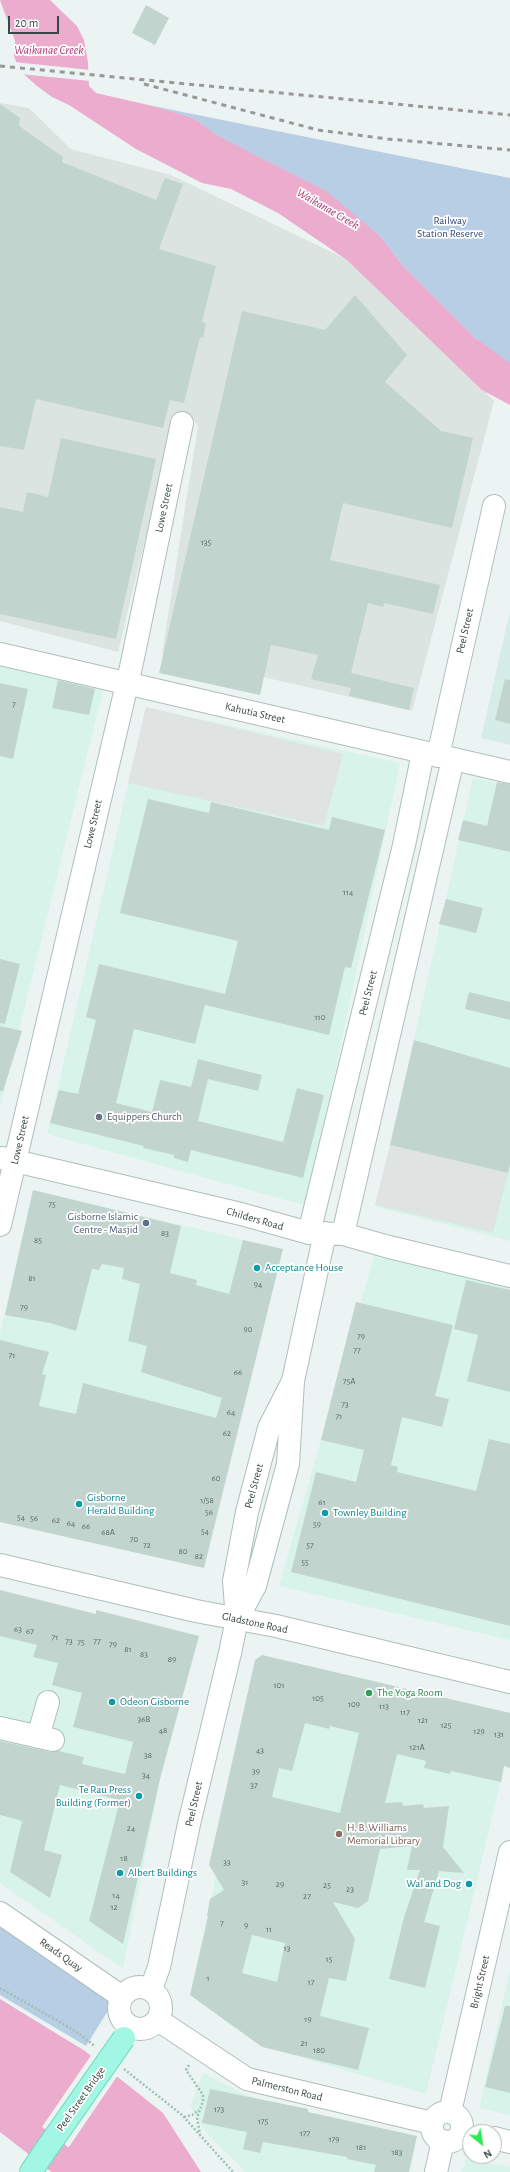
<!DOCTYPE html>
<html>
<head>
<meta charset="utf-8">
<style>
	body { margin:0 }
	#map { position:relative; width:510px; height:2172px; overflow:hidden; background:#ebf4f2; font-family:"Alegreya Sans",sans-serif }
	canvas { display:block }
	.north { position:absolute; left:462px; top:2124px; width:40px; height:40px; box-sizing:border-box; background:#fff; border:1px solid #b0b6b4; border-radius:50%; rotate:150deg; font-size:11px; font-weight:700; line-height:16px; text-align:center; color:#394843 }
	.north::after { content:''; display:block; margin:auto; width:14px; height:18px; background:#2cea53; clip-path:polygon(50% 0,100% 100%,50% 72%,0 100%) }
	.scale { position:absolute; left:8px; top:16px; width:51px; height:18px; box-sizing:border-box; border:2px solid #394843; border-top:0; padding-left:5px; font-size:12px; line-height:14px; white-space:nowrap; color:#394843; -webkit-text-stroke:3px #fff; paint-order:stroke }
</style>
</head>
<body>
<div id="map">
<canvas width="510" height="2172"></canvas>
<div class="north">N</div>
<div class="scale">20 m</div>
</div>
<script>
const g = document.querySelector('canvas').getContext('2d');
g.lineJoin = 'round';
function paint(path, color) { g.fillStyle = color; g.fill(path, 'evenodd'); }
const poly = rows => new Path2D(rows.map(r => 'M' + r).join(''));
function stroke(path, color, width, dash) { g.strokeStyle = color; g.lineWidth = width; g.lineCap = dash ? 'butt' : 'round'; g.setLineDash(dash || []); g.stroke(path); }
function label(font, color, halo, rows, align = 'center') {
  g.font = font + ' "Alegreya Sans",sans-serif'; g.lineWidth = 3.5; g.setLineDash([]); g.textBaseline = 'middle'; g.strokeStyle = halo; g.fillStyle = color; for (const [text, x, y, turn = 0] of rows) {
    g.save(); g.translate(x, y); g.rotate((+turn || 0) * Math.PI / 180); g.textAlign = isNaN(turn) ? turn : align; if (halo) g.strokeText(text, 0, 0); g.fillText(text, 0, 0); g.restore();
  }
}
const commercial = poly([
	[0,665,104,686,0,1108],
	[146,707,400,763,307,1206,47,1134],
	[473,778,510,786,510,1241,376,1207],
	[33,1190,283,1249,204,1568,0,1522,0,1333],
	[374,1256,510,1288,510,1640,279,1586],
	[0,1603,186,1647,123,1969,0,1883],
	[262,1665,510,1742,426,2094,262,2046,190,1995],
	[510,1970,510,2115,479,2108],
	[203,2073,246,2095,415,2146,409,2172,246,2172,208,2135,190,2106],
	[466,2159,510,2167,510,2172,461,2172]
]);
const industrial = poly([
	[0,103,29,108,71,149,171,175,365,268,494,401,412,711,162,654,198,426,192,417,179,415,174,420,118,652,0,621]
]);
const education = poly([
	[510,611,510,745,481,738]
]);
const green = poly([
	[153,106,510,178,510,368,475,338,403,266,381,237,217,136,193,118],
	[0,1927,114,2001,86,2046,0,1995]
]);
const parking = poly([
	[146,707,343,754,324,826,128,783],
	[390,1145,508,1173,493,1233,375,1205]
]);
const water = poly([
	[0,0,50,0,77,26,84,40,88,62,89,86,96,93,157,107,193,118,218,136,326,191,381,237,403,266,475,338,510,363,510,405,482,390,347,260,278,213,231,189,202,183,136,149,69,105,52,97,37,86,19,70,14,56,15,41],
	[0,1999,85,2051,163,2113,201,2172,72,2172,55,2151,0,2118]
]);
const pier = poly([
	[14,62,91,70,90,81,20,74],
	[92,2054,118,2075,60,2160,54,2153,33,2140]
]);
const river = poly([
	[0,2113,76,2172]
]);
const building = poly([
	[146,5,169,18,155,45,132,33],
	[0,104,20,118,19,126,63,157,62,162,156,200,165,178,183,184,159,249,216,266,202,322,206,323,203,338,200,337,184,403,170,400,163,428,36,399,24,450,0,446],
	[355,295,407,355,385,382,441,431,473,438,452,528,343,503,330,560,440,585,433,614,384,603,383,607,368,603,351,673,414,688,409,710,349,696,351,688,311,679,318,655,271,645,260,695,159,673,242,311,325,330],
	[61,438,156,459,116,639,0,614,0,507,23,512,27,492,48,497],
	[505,679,510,680,510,724,495,720],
	[58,680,95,689,89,715,52,708],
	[0,683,28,689,13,759,0,756],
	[497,782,510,784,510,852,458,840,463,820,487,826],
	[148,799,209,813,211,802,329,830,332,817,385,830,351,968,345,967,329,1035,205,1005,195,1044,134,1029,116,1103,152,1112,160,1080,191,1087,198,1059,262,1075,258,1091,208,1079,198,1121,283,1142,297,1088,324,1095,303,1178,191,1150,188,1162,174,1158,174,1155,143,1148,144,1146,50,1123,59,1090,78,1094,96,1020,86,1017,99,964,225,994,238,941,120,913],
	[446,899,483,908,476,933,439,924],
	[0,959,20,964,5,1024,0,1023],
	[469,992,510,1002,510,1020,465,1009],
	[0,1026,22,1031,3,1091,0,1091],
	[414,1040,510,1068,510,1164,508,1173,390,1145],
	[33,1190,181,1226,170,1273,197,1280,196,1285,229,1294,243,1240,283,1249,204,1568,0,1522,0,1340,49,1352,42,1374,46,1375,39,1406,76,1414,83,1383,216,1418,222,1398,141,1372,147,1346,128,1341,140,1284,122,1279,124,1268,102,1264,99,1270,92,1269,76,1331,50,1323,5,1315],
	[466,1280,510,1290,510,1392,467,1381,478,1335,454,1329],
	[356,1302,453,1325,435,1396,449,1399,442,1427,402,1417,391,1465,398,1467,397,1472,476,1491,489,1439,510,1444,510,1626,291,1572,316,1472,356,1482,364,1450,321,1440],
	[0,1590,96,1614,96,1610,199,1636,161,1775,123,1944,89,1921,120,1800,60,1785,44,1850,62,1855,50,1898,10,1872,22,1821,0,1815,0,1741,50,1752,59,1751,84,1757,82,1764,125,1774,133,1742,73,1727,82,1693,52,1685,58,1663,33,1657,37,1645,0,1636],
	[262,1655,510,1713,510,1768,504,1766,501,1782,451,1771,450,1774,424,1768,426,1761,397,1754,385,1803,402,1802,403,1806,423,1804,424,1808,449,1806,443,1847,464,1873,439,1871,424,1922,440,1926,425,1988,389,1979,404,1917,420,1870,407,1870,412,1846,380,1849,368,1901,358,1908,333,1902,355,1939,346,1981,329,1978,320,2016,369,2028,358,2070,262,2047,190,1995,208,1917,207,1915,210,1899,224,1890,209,1865,255,1660],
	[305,1723,329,1729,330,1726,359,1733,340,1813,272,1797,279,1768,292,1771],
	[252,1935,285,1943,277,1982,242,1973],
	[505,2006,510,2006,510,2093,485,2087],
	[210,2089,308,2109,308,2112,417,2136,409,2172,374,2172,376,2165,347,2159,347,2157,263,2142,260,2153,243,2149,247,2132,202,2123]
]);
const path = poly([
	[0,1988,72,2029,95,2046],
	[189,2065,186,2070,203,2095,203,2101,197,2118,200,2134],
	[124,2069,182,2115,233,2172],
	[184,2117,192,2115,199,2110]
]);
const minor = poly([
	[0,654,510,772],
	[438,756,494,506],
	[2,1158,241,1214,309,1233,343,1234,389,1247,510,1276],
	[0,1225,131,667,182,423],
	[309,1233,404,845,423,753],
	[343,1234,453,759],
	[0,1565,196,1611,276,1626,510,1682],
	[237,1619,255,1586,288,1464,293,1381,325,1233],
	[0,1728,53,1740],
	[38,1737,48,1702],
	[0,1913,122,1997],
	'119 2008a21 21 0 1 1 42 0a21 21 0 1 1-42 0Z',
	[151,1989,159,1967,189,1824,230,1653,237,1619,234,1581,247,1512,269,1428,293,1381],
	[158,2020,247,2079,432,2123],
	[450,2112,510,1852],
	'432 2127a15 15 0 1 1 30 0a15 15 0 1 1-30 0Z',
	[494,2138,510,2142],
	[436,2172,443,2141]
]);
const major = poly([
	[31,2172,45,2151]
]);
const rail = poly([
	[0,66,510,115],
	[144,84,318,130,388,139,510,150]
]);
const majorBridge = poly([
	[45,2151,124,2038]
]);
const markers = [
	[99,1117,4,"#6b7280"],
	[146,1223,4,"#5c6f8a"],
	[257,1268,4,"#0f9aa8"],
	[79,1504,4,"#0f9aa8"],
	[325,1513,4,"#0f9aa8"],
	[369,1693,4,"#2e9e5b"],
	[112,1702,4,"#0f9aa8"],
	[139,1796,4,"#0f9aa8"],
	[339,1834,4,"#8d6e63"],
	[120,1873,4,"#0f9aa8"],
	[469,1884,4,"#0f9aa8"]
];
const numberNames = [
	["135",206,542],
	["7",14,704],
	["114",348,892],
	["110",320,1017],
	["75",52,1204],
	["83",165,1233],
	["85",38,1240],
	["81",32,1278],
	["94",258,1284],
	["79",24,1307],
	["90",248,1329],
	["79",361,1336],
	["77",357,1350],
	["71",12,1355],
	["66",238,1372],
	["75A",349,1381],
	["73",345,1404],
	["64",231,1412],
	["71",339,1416],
	["62",227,1433],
	["60",216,1478],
	["1/58",207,1500],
	["61",322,1502],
	["56",209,1512],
	["54",21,1517],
	["56",34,1518],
	["62",56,1520],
	["64",71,1523],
	["59",317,1524],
	["66",86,1526],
	["54",205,1531],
	["68A",108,1532],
	["70",134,1539],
	["72",147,1545],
	["57",310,1545],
	["80",183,1551],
	["82",199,1556],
	["55",305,1562],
	["63",18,1629],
	["67",30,1631],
	["71",55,1637],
	["73",69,1641],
	["77",97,1641],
	["75",81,1642],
	["79",113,1644],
	["81",128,1649],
	["83",144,1654],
	["89",172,1659],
	["101",279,1685],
	["105",318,1698],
	["109",354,1704],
	["113",384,1706],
	["117",405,1712],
	["36B",144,1719],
	["121",423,1720],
	["125",446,1725],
	["48",163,1730],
	["129",479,1731],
	["131",499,1734],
	["121A",417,1747],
	["43",260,1750],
	["38",148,1755],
	["39",256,1771],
	["34",146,1775],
	["37",254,1785],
	["24",131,1828],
	["18",124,1858],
	["33",227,1862],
	["31",245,1882],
	["29",280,1884],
	["25",327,1885],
	["23",350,1889],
	["14",116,1895],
	["27",307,1896],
	["12",114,1907],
	["7",222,1923],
	["9",246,1925],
	["11",269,1929],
	["13",287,1948],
	["15",329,1959],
	["1",208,1978],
	["17",311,1982],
	["19",308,2019],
	["21",304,2043],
	["180",319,2050],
	["173",219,2109],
	["175",263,2121],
	["177",305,2133],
	["179",334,2139],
	["181",361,2147],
	["183",397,2152]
];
const parkNames = [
	["Railway",450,221],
	["Station Reserve",450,234]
];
const streetNames = [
	["Lowe Street",164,508,-78],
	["Peel Street",465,631,-77],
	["Kahutia Street",255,713,13],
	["Lowe Street",93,824,-77],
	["Peel Street",368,993,-76],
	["Lowe Street",20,1140,-77],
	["Childers Road",255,1219,16],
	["Peel Street",254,1486,-75],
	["Gladstone Road",255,1623,12],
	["Peel Street",194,1804,-77],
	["Reads Quay",61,1955,35],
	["Bright Street",480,1982,-77],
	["Palmerston Road",287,2089,14],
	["Peel Street Bridge",81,2099,-55]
];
const worshipNames = [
	["Equippers Church",107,1117]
];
const serviceNames = [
	["Gisborne Islamic",138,1217],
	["Centre - Masjid",138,1230]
];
const cultureNames = [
	["Acceptance House",265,1268],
	["Gisborne",87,1498],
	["Herald Building",87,1511],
	["Townley Building",333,1513],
	["Odeon Gisborne",120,1702],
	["Te Rau Press",131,1790,"right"],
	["Building (Former)",131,1803,"right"],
	["Albert Buildings",128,1873],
	["Wal and Dog",461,1884,"right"]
];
const leisureNames = [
	["The Yoga Room",377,1693]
];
const educationNames = [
	["H. B. Williams",347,1828],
	["Memorial Library",347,1841]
];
const waterNames = [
	["Waikanae Creek",49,50],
	["Waikanae Creek",328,209,30]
];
paint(commercial, '#d8f4ea');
paint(industrial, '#dce4e1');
paint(education, '#d6ece7');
paint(green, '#b7cee5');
paint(parking, '#dfe3e2');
paint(water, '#ecacce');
paint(pier, '#ebf4f2');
stroke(river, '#ecacce', 30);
paint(building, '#c1d5ce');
stroke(minor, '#aebfba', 24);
stroke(major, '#71dcc1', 24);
stroke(path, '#a0c0b6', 2.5, [2, 2]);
stroke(minor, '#fff', 22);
stroke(major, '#a1f7e3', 22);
stroke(rail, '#989898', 3, [5, 5]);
stroke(majorBridge, '#71dcc1', 24, []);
stroke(majorBridge, '#a1f7e3', 22);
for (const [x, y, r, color] of markers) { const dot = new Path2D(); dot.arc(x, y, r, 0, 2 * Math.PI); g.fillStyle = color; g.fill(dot); stroke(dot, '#fff', 1.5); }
label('9px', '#5b6b66', null, numberNames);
label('11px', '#304776', '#fff', parkNames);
label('11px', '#394843', '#fff', streetNames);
label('11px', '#5b616d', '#fff', worshipNames, 'left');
label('11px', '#4e5e75', '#fff', serviceNames, 'right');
label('11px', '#0d838f', '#fff', cultureNames, 'left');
label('11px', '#27864d', '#fff', leisureNames, 'left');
label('11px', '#785e54', '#fff', educationNames, 'left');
label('italic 12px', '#ad3976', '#fff', waterNames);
</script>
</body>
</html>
